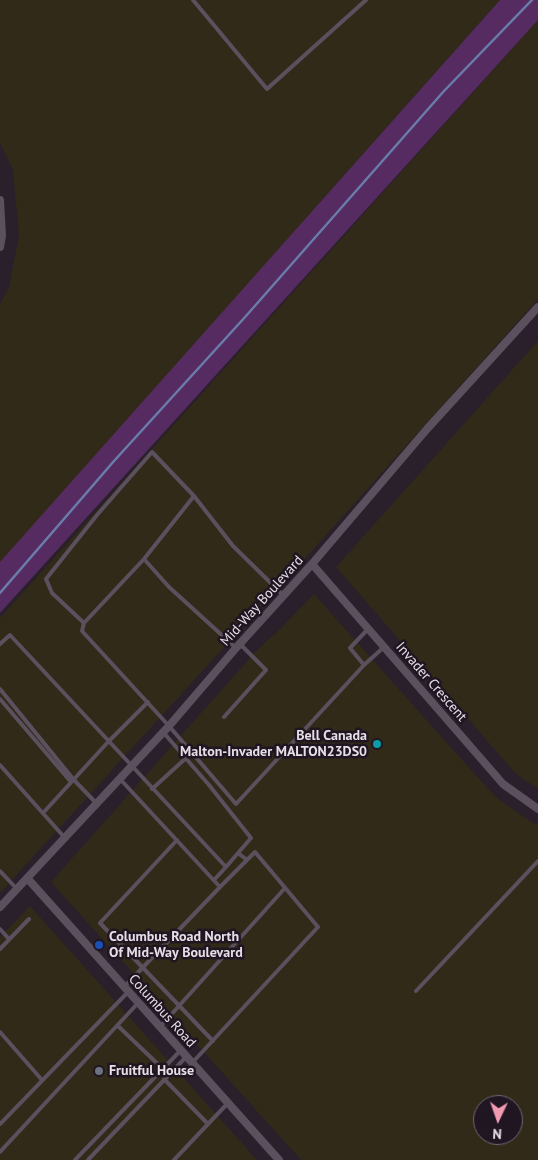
<!DOCTYPE html>
<html>
<head>
<meta charset="utf-8">
<style>
	body { margin:0 }
	#map { position:relative; width:538px; height:1160px; overflow:hidden; background:#29202b; font-family:"PT Sans",sans-serif }
	canvas { display:block }
	.north { position:absolute; left:473px; top:1095px; width:50px; height:50px; box-sizing:border-box; background:#1f1622; border:1px solid #6f6671; border-radius:50%; rotate:183deg; font-size:14px; font-weight:700; line-height:20px; text-align:center; color:#e6dfe7 }
	.north::after { content:''; display:block; margin:auto; width:18px; height:22px; background:#f29aaf; clip-path:polygon(50% 0,100% 100%,50% 72%,0 100%) }
</style>
</head>
<body>
<div id="map">
<canvas width="538" height="1160"></canvas>
<div class="north">N</div>
</div>
<script>
const g = document.querySelector('canvas').getContext('2d');
g.lineJoin = 'round';
function paint(path, color) { g.fillStyle = color; g.fill(path, 'evenodd'); }
const poly = rows => new Path2D(rows.map(r => 'M' + r).join(''));
function stroke(path, color, width, dash) { g.strokeStyle = color; g.lineWidth = width; g.lineCap = dash ? 'butt' : 'round'; g.setLineDash(dash || []); g.stroke(path); }
function label(font, color, halo, rows, align = 'center') {
  g.font = font + ' "PT Sans",sans-serif'; g.lineWidth = 5; g.setLineDash([]); g.textBaseline = 'middle'; g.strokeStyle = halo; g.fillStyle = color; for (const [text, x, y, turn = 0] of rows) {
    g.save(); g.translate(x, y); g.rotate((+turn || 0) * Math.PI / 180); g.textAlign = isNaN(turn) ? turn : align; if (halo) g.strokeText(text, 0, 0); g.fillText(text, 0, 0); g.restore();
  }
}
const industrial = poly([
	[0,0,500,0,314,209,146,406,0,566,0,304,9,287,19,235,13,170,0,143],
	[538,20,538,299,309,554,0,893,0,618],
	[538,341,538,789,516,774,336,567],
	[314,594,472,771,498,799,533,823,538,825,538,1160,301,1160,51,882,257,650,278,631],
	[483,1105,513,1105,513,1135,483,1135],
	[30,906,257,1160,0,1160,0,937]
]);
const green = poly([
	[500,0,538,0,538,20,0,613,0,562]
]);
const stream = poly([
	[0,593,114,461,246,316,444,91,532,0]
]);
const lane = poly([
	[193,0,267,89,366,0],
	[144,559,84,623,52,593,46,579,97,515,152,452,194,496],
	[84,623,82,631,169,726,236,804,364,665],
	[368,629,350,648,364,665,384,647],
	[0,644,10,635,226,867,251,838,209,785,163,732],
	[236,648,169,587,144,559,194,496,233,546,283,595],
	[0,689,74,780,97,804],
	[0,699,71,782],
	[224,717,266,670,240,644],
	[0,765,65,838],
	[120,779,220,887,125,986],
	[152,789,186,758],
	[43,813,108,742,148,702],
	[177,840,100,923,213,1041],
	[0,871,17,889],
	[214,880,226,867],
	[220,887,247,860,238,853],
	[0,929,9,939],
	[0,949,29,919],
	[416,991,538,861],
	[118,1026,163,1069],
	[160,1027,285,888],
	[0,1032,42,1080],
	[192,1063,318,927,255,852,247,860],
	[164,1079,208,1124],
	[0,1124,128,992],
	[0,1152,138,1003],
	[75,1160,181,1050],
	[88,1160,186,1057],
	[174,1160,228,1103]
]);
const street = poly([
	[0,200,2,236,0,247],
	[312,564,503,784,538,809],
	[28,879,279,1160],
	[0,907,169,726,236,648,312,564,427,429,538,307]
]);
const markers = [
	[377,744,5,"#0f9aa8"],
	[99,945,5,"#1a4fb4"],
	[99,1071,5,"#6b7280"]
];
const streetNames = [
	["Mid-Way Boulevard",262,601,-48],
	["Invader Crescent",431,682,49],
	["Columbus Road",162,1011,48]
];
const poiNames = [
	["Bell Canada",367,736,"right"],
	["Malton-Invader MALTON23DS0",367,752,"right"],
	["Columbus Road North",109,937],
	["Of Mid-Way Boulevard",109,953],
	["Fruitful House",109,1071]
];
paint(industrial, '#312a19');
paint(green, '#552b61');
stroke(stream, '#6a7caa', 2.5);
stroke(lane, '#5b505d', 4);
stroke(street, '#5b505d', 8);
for (const [x, y, r, color] of markers) { const dot = new Path2D(); dot.arc(x, y, r, 0, 2 * Math.PI); g.fillStyle = color; g.fill(dot); stroke(dot, '#1f1622', 2); }
label('14px', '#e6dfe7', '#1f1622', streetNames);
label('bold 14px', '#e6dfe7', '#1f1622', poiNames, 'left');
</script>
</body>
</html>
